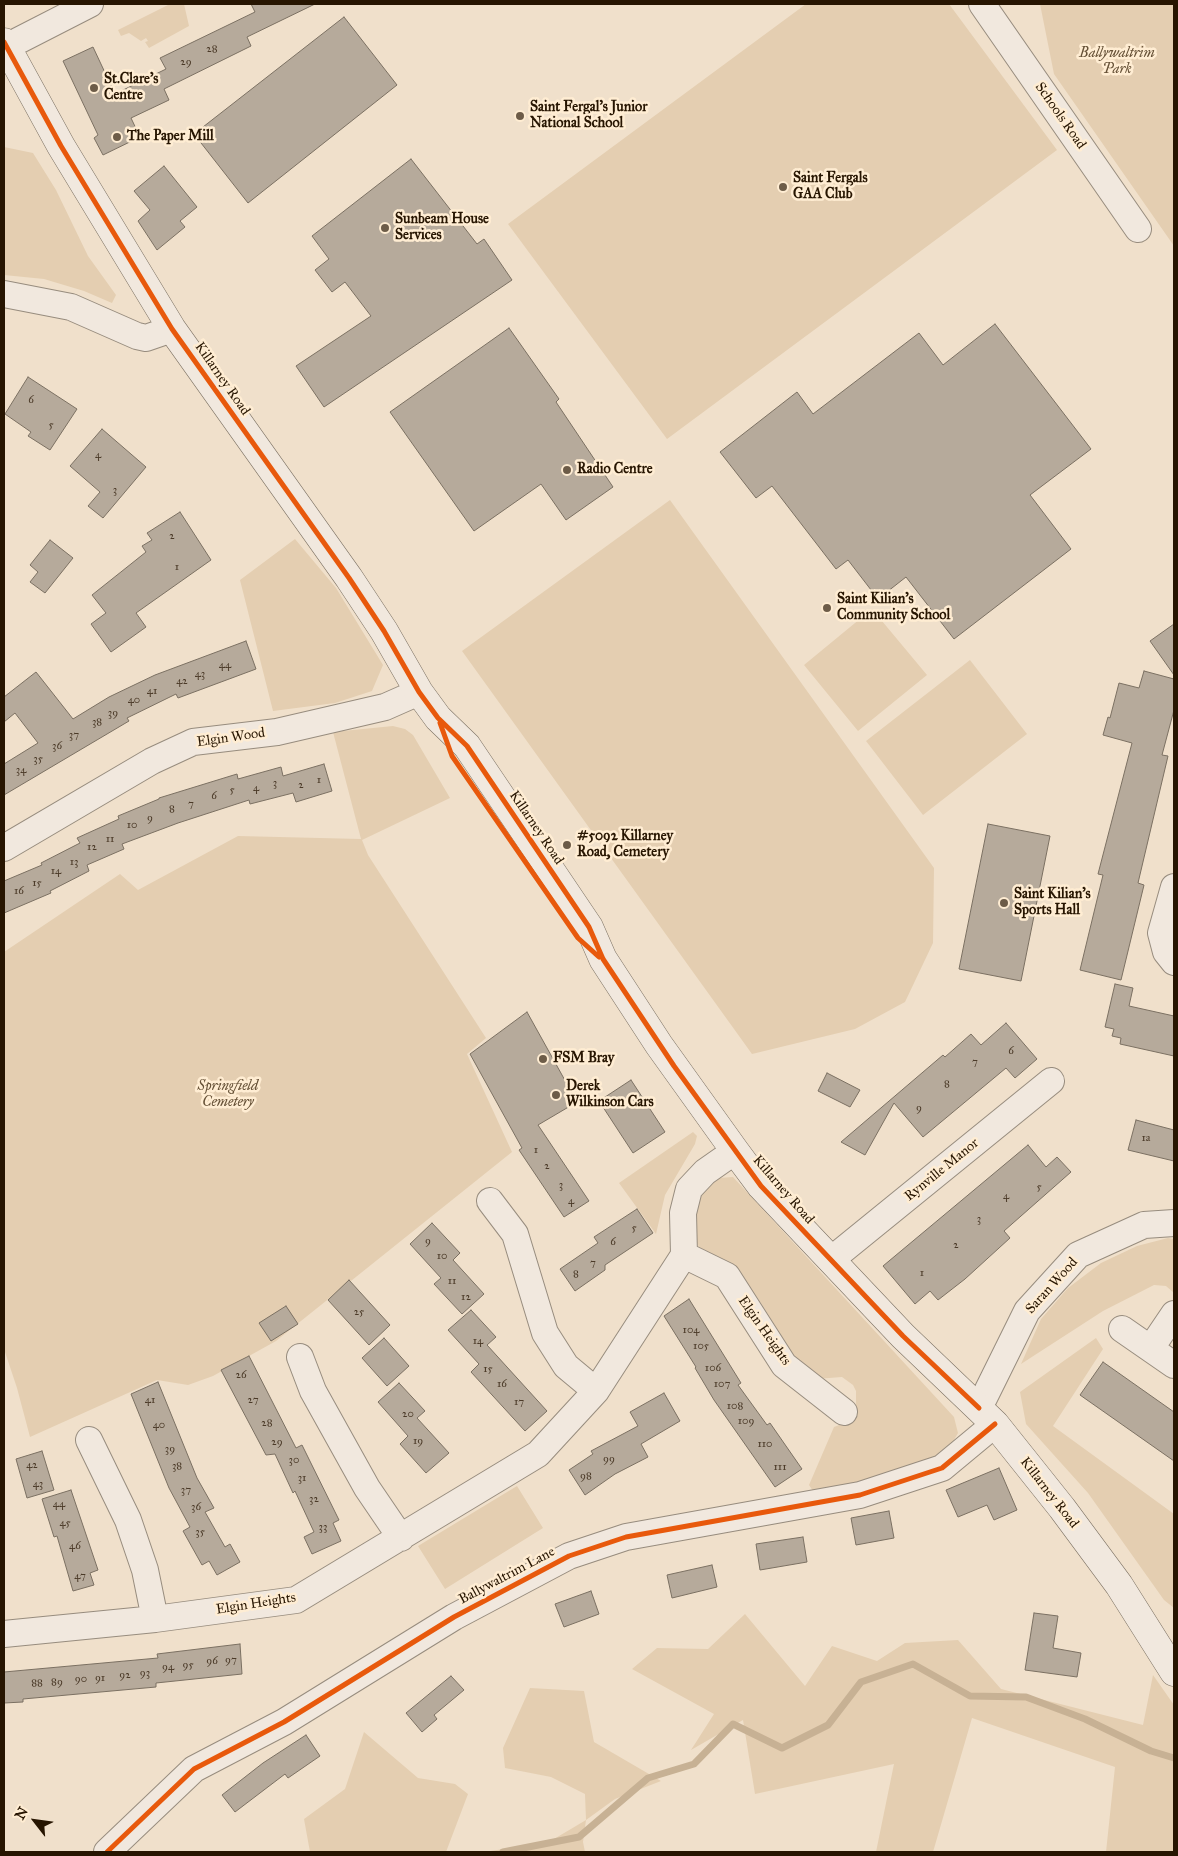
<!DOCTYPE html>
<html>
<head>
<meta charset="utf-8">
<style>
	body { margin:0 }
	#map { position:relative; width:1178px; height:1856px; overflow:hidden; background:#f0e0cb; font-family:"IM FELL Great Primer",serif }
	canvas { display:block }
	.frame { position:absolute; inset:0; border:5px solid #271501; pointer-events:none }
	.north { position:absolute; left:10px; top:1796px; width:50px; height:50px; -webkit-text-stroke:4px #ffedd3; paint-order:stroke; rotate:300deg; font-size:14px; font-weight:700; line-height:20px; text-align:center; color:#271501 }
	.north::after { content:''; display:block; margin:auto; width:18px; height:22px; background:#271501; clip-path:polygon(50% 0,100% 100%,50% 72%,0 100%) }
</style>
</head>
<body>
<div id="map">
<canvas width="1178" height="1856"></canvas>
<div class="frame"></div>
<div class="north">N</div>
</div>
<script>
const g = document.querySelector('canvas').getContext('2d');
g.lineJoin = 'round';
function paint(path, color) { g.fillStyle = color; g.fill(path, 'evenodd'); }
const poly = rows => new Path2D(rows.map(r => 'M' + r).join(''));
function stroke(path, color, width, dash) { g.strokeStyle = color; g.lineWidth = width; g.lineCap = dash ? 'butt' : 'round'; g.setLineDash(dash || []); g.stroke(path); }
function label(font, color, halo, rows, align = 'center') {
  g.font = font + ' "IM FELL Great Primer",serif'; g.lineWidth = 5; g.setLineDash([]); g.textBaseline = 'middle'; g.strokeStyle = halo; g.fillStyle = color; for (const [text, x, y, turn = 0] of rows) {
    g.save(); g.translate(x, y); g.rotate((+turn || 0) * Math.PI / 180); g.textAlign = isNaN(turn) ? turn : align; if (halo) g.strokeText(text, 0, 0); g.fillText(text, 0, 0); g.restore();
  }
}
const green = poly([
	[170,4,184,4,189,26,149,48,145,42,148,41,146,38,141,41,129,33,121,36,118,30],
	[806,4,949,4,1057,150,667,439,508,224],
	[1040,4,1174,4,1174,246,1054,74],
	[4,147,33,153,56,190,88,256,116,295,112,303,84,291,44,279,4,275],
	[670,500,934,868,933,943,905,1002,855,1029,752,1054,462,651],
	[295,539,336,588,383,665,372,691,335,703,273,711,240,580],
	[872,609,927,675,858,731,804,665],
	[970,660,1027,734,923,815,866,741],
	[393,726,405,729,413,735,450,798,362,840,368,855,486,1038,467,1054,512,1152,276,1341,213,1376,188,1385,157,1380,30,1437,17,1388,4,1349,4,952,120,874,138,890,238,836,361,839,333,732],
	[693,1132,697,1136,695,1144,665,1195,656,1234,619,1183],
	[733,1177,954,1417,958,1433,945,1455,817,1497,809,1485,834,1427,847,1422,856,1408,856,1391,853,1385,842,1377,816,1379,799,1364,757,1297,736,1271,699,1247,693,1235,694,1195,719,1178],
	[1168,1238,1174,1239,1174,1293,1166,1286,1154,1285,1103,1311,1021,1364,1041,1319,1068,1288,1101,1263,1137,1246],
	[1096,1338,1103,1349,1053,1426,1174,1514,1174,1608,1164,1600,1088,1493,1026,1424,1020,1392],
	[517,1486,543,1528,445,1589,418,1546],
	[745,1614,805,1686,832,1646,877,1661,905,1643,958,1640,1001,1689,1143,1725,1153,1675,1174,1705,1174,1852,1106,1852,1115,1767,972,1718,933,1852,876,1852,894,1764,755,1794,743,1720,691,1750,714,1714,632,1669,657,1648,708,1649],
	[530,1688,584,1691,594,1742,661,1781,615,1799,586,1820,583,1842,585,1852,484,1852,549,1842,586,1820,585,1794,551,1777,505,1768,503,1748],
	[364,1732,418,1778,455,1784,468,1794,446,1852,310,1852,304,1819,345,1789]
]);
const stream = poly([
	[503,1852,579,1837,648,1778,694,1764,733,1724,782,1748,828,1725,861,1682,913,1664,970,1696,1026,1697,1085,1719,1151,1751,1174,1758]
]);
const building = poly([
	[251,4,315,4,247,37,251,46,164,89,169,100,131,118,140,137,103,155,94,138,98,135,63,61,93,47,115,94,166,69,160,58,255,12,251,4],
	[344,17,397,85,248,203,194,134,344,17],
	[411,159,477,244,484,239,512,280,324,407,296,366,371,316,345,282,332,292,315,270,329,259,312,236,411,159],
	[164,166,197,207,180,221,185,227,157,250,138,221,150,210,134,191,164,166],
	[995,324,1091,449,1030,495,1071,549,954,639,906,577,878,599,848,560,836,569,772,486,756,498,720,452,797,392,813,414,919,333,943,365,995,324],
	[509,328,559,399,556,402,613,487,566,520,541,484,474,531,390,412,509,328],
	[28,377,77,409,50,450,28,436,31,432,5,414,28,377],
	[102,429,146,467,103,518,88,506,100,492,70,466,102,429],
	[180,512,211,560,136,613,146,627,111,652,91,624,106,613,92,595,146,552,142,546,152,540,147,533,180,512],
	[50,540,73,558,45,593,30,582,38,572,30,565,50,540],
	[1174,624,1174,675,1150,641,1174,624],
	[246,641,256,669,178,698,176,694,127,718,129,721,4,795,4,764,38,743,15,713,4,722,4,697,36,672,73,719,109,697,155,675,246,641],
	[1144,671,1174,679,1174,710,1162,755,1168,756,1138,883,1144,885,1121,980,1080,970,1103,875,1098,874,1132,743,1103,735,1108,717,1110,718,1119,683,1139,688,1144,671],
	[324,764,332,791,296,802,293,793,250,804,249,800,178,823,122,844,124,849,87,865,89,871,50,891,51,893,4,913,4,881,42,865,41,863,80,843,77,838,119,819,118,816,159,799,159,798,237,774,238,779,281,767,283,776,324,764],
	[988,824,1050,836,1021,981,959,969,988,824],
	[1115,984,1133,988,1129,1006,1174,1016,1174,1056,1120,1044,1121,1038,1112,1036,1114,1029,1105,1027,1115,984],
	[527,1012,577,1102,538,1125,589,1201,564,1217,519,1150,522,1148,470,1054,527,1012],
	[1006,1023,1037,1059,1015,1078,1006,1068,923,1137,894,1103,865,1155,841,1142,943,1055,945,1057,971,1034,981,1045,1006,1023],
	[827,1073,860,1090,850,1107,818,1091,827,1073],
	[631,1080,665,1132,633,1153,599,1101,631,1080],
	[1136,1120,1174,1130,1174,1161,1128,1150,1136,1120],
	[1028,1145,1046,1167,1057,1157,1071,1172,1004,1231,1010,1238,965,1279,938,1300,930,1291,915,1304,883,1266,1028,1145],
	[637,1209,653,1233,605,1265,605,1270,575,1291,560,1269,598,1243,594,1237,637,1209],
	[432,1223,460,1253,453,1260,484,1294,462,1314,434,1284,441,1278,410,1244,432,1223],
	[349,1280,390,1325,369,1345,328,1300,349,1280],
	[689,1299,741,1383,738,1385,767,1425,770,1423,802,1469,775,1487,714,1400,695,1368,696,1367,664,1316,689,1299],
	[286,1306,298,1324,271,1341,259,1323,286,1306],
	[471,1310,496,1337,487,1345,547,1411,525,1431,471,1372,479,1364,448,1330,471,1310],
	[384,1338,409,1366,387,1386,362,1358,384,1338],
	[249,1356,296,1448,302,1445,339,1520,333,1523,341,1541,312,1554,304,1537,314,1532,295,1491,293,1493,275,1454,266,1455,221,1370,249,1356],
	[1103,1362,1174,1412,1174,1461,1080,1395,1103,1362],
	[158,1382,197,1478,214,1508,205,1512,225,1547,230,1544,240,1562,217,1575,209,1561,202,1565,183,1531,190,1527,169,1488,131,1394,158,1382],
	[399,1383,425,1411,417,1418,449,1453,426,1473,400,1444,408,1436,378,1402,399,1383],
	[664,1393,680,1421,641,1444,648,1457,615,1474,585,1495,569,1470,593,1454,591,1451,638,1426,630,1412,664,1393],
	[42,1451,54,1490,27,1498,16,1459,42,1451],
	[999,1468,1017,1510,994,1520,987,1505,958,1517,946,1490,999,1468],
	[71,1490,98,1570,90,1573,94,1585,73,1591,57,1536,54,1537,42,1499,71,1490],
	[889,1511,894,1538,856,1545,851,1518,889,1511],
	[803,1537,807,1562,760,1570,756,1544,803,1537],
	[712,1565,717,1587,672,1598,667,1575,712,1565],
	[591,1591,599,1614,564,1627,555,1604,591,1591],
	[1034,1613,1058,1616,1053,1648,1081,1653,1077,1677,1025,1670,1034,1613],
	[240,1644,242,1674,156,1683,156,1687,23,1699,23,1702,4,1703,4,1672,158,1658,157,1654,240,1644],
	[451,1676,464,1690,434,1715,437,1719,422,1732,406,1713,451,1676],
	[306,1735,320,1756,288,1778,285,1774,235,1812,222,1795,263,1763,306,1735]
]);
const minor = poly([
	[982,4,1138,229],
	[6,47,90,4],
	[4,294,71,307,137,336,146,338,172,329],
	[4,848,152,761,193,742,277,732,385,707,419,692],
	[1174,887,1161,933,1166,952,1174,962],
	[490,1201,515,1234,545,1333,566,1366,596,1391],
	[684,1255,727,1276,784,1365,844,1412],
	[832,1259,1051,1081],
	[1122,1329,1174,1365],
	[1151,1348,1174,1314],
	[300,1357,313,1391,367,1488,401,1538],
	[979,1408,1027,1311,1078,1255,1144,1225,1174,1223],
	[89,1440,128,1520,145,1570,155,1619],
	[4,1634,155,1619,296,1600,538,1454,596,1391,684,1255,683,1213,689,1189,705,1172,735,1151],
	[107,1852,194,1769,284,1722,454,1617,569,1556,626,1537,860,1495,942,1468,995,1424]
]);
const secondary = poly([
	[4,42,61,146,172,329,349,578,384,631,419,692,438,718,467,746,589,927,603,959,659,1045,735,1151,761,1186,903,1336,995,1424,1062,1508,1119,1585,1174,1672]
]);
const cycleway = poly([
	[4,42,61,146,172,329,349,578,384,631,419,692,438,718,467,746,589,927,603,959,674,1066,761,1186,903,1336,979,1408],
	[440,723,452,756,578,938,599,957],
	[107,1852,194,1769,284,1722,454,1617,569,1556,626,1537,860,1495,942,1468,995,1424]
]);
const markers = [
	[94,88,5,"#6d5c48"],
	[520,116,5,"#6d5c48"],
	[117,137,5,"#6d5c48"],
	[783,187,5,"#6d5c48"],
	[385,228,5,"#6d5c48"],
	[567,470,5,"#6d5c48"],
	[827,608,5,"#6d5c48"],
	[567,845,5,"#6d5c48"],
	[1004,903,5,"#6d5c48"],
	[543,1059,5,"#6d5c48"],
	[556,1095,5,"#6d5c48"]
];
const numberNames = [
	["28",212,49],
	["29",186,62],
	["6",31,400],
	["5",51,425],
	["4",98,455],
	["3",115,490],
	["2",172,536],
	["1",177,567],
	["44",225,665],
	["43",200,674],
	["42",182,681],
	["41",152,691],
	["40",134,700],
	["39",113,713],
	["38",97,722],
	["37",74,735],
	["36",57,746],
	["35",38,759],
	["34",21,770],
	["1",319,780],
	["3",275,783],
	["2",301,785],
	["4",256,788],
	["5",232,790],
	["6",214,796],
	["7",191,804],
	["8",172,809],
	["9",150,818],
	["10",132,825],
	["11",110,839],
	["12",92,847],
	["13",74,862],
	["14",56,871],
	["15",37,883],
	["16",19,891],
	["6",1011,1051],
	["7",975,1062],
	["8",947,1084],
	["9",919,1108],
	["1a",1146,1138],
	["1",536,1150],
	["2",547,1166],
	["3",561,1185],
	["5",1039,1187],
	["4",1006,1196],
	["4",571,1201],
	["3",979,1219],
	["5",634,1228],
	["9",428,1241],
	["6",613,1242],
	["2",956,1245],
	["10",442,1256],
	["7",593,1263],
	["1",922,1273],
	["8",576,1274],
	["11",452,1281],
	["12",466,1297],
	["25",359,1312],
	["104",691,1330],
	["14",478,1341],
	["105",701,1346],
	["106",713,1368],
	["15",488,1369],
	["26",241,1375],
	["16",502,1384],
	["107",722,1384],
	["41",150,1400],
	["27",253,1400],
	["17",519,1402],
	["108",735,1406],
	["20",408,1414],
	["109",746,1421],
	["28",267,1423],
	["40",159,1425],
	["19",418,1441],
	["29",277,1442],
	["110",765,1444],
	["39",170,1449],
	["99",609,1459],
	["30",294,1460],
	["42",32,1465],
	["38",177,1466],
	["111",780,1467],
	["98",586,1476],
	["31",302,1478],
	["43",38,1484],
	["37",186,1490],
	["32",314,1499],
	["44",59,1504],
	["36",196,1507],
	["45",65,1523],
	["33",323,1527],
	["35",200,1532],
	["46",75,1546],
	["47",80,1576],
	["97",231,1660],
	["96",212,1661],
	["95",188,1665],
	["94",168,1667],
	["93",145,1673],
	["92",125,1675],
	["91",100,1678],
	["90",81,1679],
	["89",57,1682],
	["88",37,1683]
];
const parkNames = [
	["Ballywaltrim",1117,54],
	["Park",1117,70],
	["Springfield",228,1087],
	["Cemetery",228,1103]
];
const poiNames = [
	["St.Clare's",104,80],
	["Centre",104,96],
	["Saint Fergal's Junior",530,108],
	["National School",530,124],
	["The Paper Mill",127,137],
	["Saint Fergals",793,179],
	["GAA Club",793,195],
	["Sunbeam House",395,220],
	["Services",395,236],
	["Radio Centre",577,470],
	["Saint Kilian's",837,600],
	["Community School",837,616],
	["#5092 Killarney",577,837],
	["Road, Cemetery",577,853],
	["Saint Kilian's",1014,895],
	["Sports Hall",1014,911],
	["FSM Bray",553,1059],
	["Derek",566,1087],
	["Wilkinson Cars",566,1103]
];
const streetNames = [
	["Schools Road",1060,116,55],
	["Killarney Road",222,379,55],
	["Elgin Wood",231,738,-8],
	["Killarney Road",536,828,56],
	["Rynville Manor",942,1170,-39],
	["Killarney Road",783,1190,49],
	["Saran Wood",1052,1286,-48],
	["Elgin Heights",764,1331,55],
	["Killarney Road",1049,1493,52],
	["Ballywaltrim Lane",507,1576,-28],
	["Elgin Heights",256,1604,-9]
];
paint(green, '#e4ceb1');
stroke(stream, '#c7b194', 7);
paint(building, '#b6aa9b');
stroke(building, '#7b7062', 1);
stroke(minor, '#978c7e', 28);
stroke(secondary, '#7b7062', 29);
stroke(minor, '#f1e8de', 26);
stroke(secondary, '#f1e8de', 28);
stroke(cycleway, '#e8590c', 5);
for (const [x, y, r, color] of markers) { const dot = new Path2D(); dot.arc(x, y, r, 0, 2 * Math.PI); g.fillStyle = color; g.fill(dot); stroke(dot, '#ffedd3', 2); }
label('11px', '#4b3a28', null, numberNames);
label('italic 14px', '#665137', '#ffedd3', parkNames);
label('bold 14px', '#271501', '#ffedd3', poiNames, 'left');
label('14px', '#271501', '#ffedd3', streetNames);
</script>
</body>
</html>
